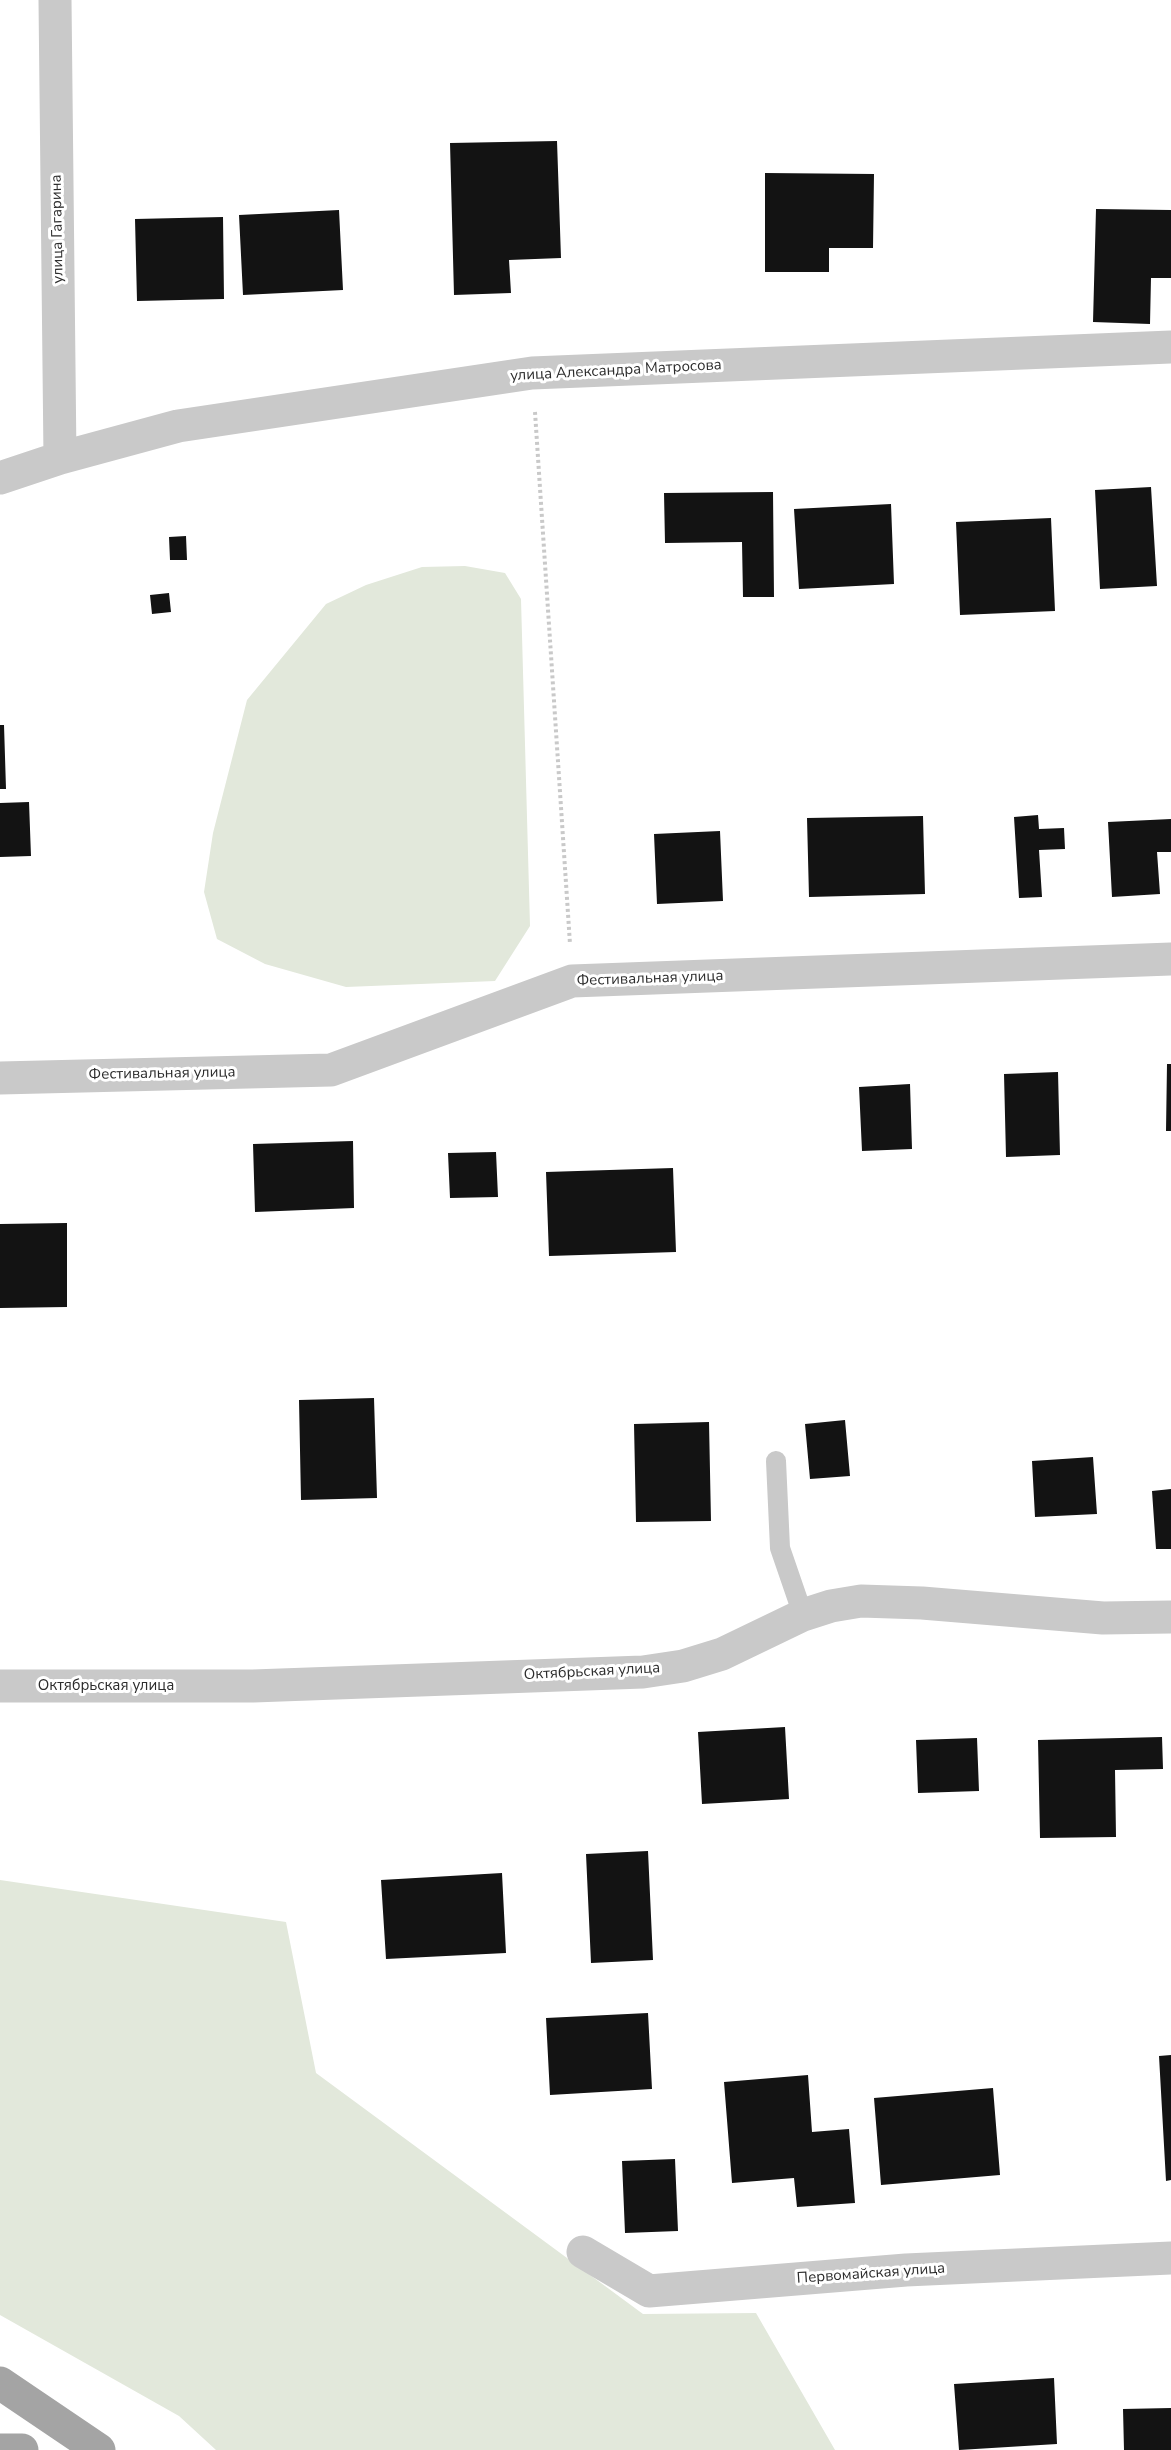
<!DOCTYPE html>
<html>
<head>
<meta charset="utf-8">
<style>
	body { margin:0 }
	canvas { display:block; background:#fff }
</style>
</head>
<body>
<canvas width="1171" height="2450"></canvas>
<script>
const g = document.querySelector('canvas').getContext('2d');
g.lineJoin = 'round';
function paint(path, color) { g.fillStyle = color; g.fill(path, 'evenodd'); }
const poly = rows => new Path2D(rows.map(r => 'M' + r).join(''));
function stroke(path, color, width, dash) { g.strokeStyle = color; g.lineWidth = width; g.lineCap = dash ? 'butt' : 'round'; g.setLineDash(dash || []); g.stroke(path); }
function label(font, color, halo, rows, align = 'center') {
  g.font = font + ' "Nunito Sans",sans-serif'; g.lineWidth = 6; g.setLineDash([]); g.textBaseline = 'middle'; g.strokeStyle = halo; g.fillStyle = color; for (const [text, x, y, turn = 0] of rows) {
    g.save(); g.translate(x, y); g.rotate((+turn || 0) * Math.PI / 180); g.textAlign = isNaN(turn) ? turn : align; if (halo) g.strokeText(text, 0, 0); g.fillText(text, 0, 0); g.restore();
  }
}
const green = poly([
	[465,566,505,573,521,599,530,926,495,981,346,987,265,964,217,939,204,892,213,833,247,700,326,604,366,585,422,567],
	[0,1880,286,1922,316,2073,643,2314,756,2313,835,2450,216,2450,179,2416,0,2315]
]);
const building = poly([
	[557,141,561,258,509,260,511,293,454,295,450,143],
	[765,173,874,174,873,248,829,248,829,272,765,272],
	[1096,209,1171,210,1171,278,1151,278,1150,324,1093,322],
	[339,210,343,290,243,295,239,215],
	[223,217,224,299,137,301,135,219],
	[1151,487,1157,586,1100,589,1095,490],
	[773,492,774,597,743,597,742,542,665,543,664,493],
	[891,504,894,584,799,589,794,509],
	[1051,518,1055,611,960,615,956,522],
	[186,536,187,560,170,560,169,537],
	[169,593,171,612,152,614,150,595],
	[0,725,4,725,6,789,0,789],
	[29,802,31,856,0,857,0,803],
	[1038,815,1039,829,1064,828,1065,849,1039,850,1042,897,1019,898,1014,817],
	[923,816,925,894,809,897,807,818],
	[1171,819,1171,852,1157,852,1160,894,1112,897,1108,822],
	[720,831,723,901,657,904,654,834],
	[1167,1064,1171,1064,1171,1131,1166,1131],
	[1058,1072,1060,1155,1006,1157,1004,1074],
	[910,1084,912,1149,862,1151,859,1087],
	[353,1141,354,1208,255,1212,253,1144],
	[496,1152,498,1197,450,1198,448,1153],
	[673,1168,676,1252,549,1256,546,1172],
	[67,1223,67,1307,0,1308,0,1224],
	[374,1398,377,1498,301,1500,299,1400],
	[845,1420,850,1476,810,1479,805,1424],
	[709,1422,711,1521,636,1522,634,1424],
	[1093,1457,1097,1514,1035,1517,1032,1461],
	[1171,1489,1171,1549,1156,1549,1152,1491],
	[785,1727,789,1799,702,1804,698,1732],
	[1162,1737,1163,1769,1115,1770,1116,1837,1040,1838,1038,1740],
	[977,1738,979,1791,918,1793,916,1740],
	[648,1851,653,1960,591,1963,586,1854],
	[502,1873,506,1953,386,1959,381,1880],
	[648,2013,652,2089,550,2095,546,2018],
	[1171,2055,1171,2180,1166,2181,1159,2056],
	[808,2075,812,2132,849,2129,855,2203,797,2207,794,2178,732,2183,724,2082],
	[993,2088,1000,2175,881,2185,874,2098],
	[675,2159,678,2231,625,2233,622,2161],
	[1054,2378,1057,2444,959,2450,954,2384],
	[1171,2408,1171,2450,1124,2450,1123,2409]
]);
const path = poly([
	[535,412,570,944]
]);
const service = poly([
	[776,1461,780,1548,803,1615]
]);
const minor = poly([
	[55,0,60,458],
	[0,478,60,458,178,426,532,373,1171,347],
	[0,1078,331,1070,572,981,1171,959],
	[0,1686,253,1686,643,1672,683,1666,722,1654,803,1615,831,1606,861,1601,922,1603,1103,1618,1171,1617],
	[583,2252,649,2291,906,2270,1171,2258]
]);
const primary = poly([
	[0,2383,99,2450],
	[0,2450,22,2450]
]);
const streetNames = [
	["улица Гагарина",58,229,-91],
	["улица Александра Матросова",616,371,-3],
	["Фестивальная улица",650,979,-2],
	["Фестивальная улица",162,1074,-1],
	["Октябрьская улица",592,1672,-3],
	["Октябрьская улица",106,1686],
	["Первомайская улица",871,2274,-4]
];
paint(green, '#e2e8db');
paint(building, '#131313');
stroke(path, '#c9c9c9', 4, [3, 3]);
stroke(service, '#c9c9c9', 20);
stroke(minor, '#c9c9c9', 33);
stroke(primary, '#a4a4a4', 33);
label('15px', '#2c2c2c', '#fff', streetNames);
</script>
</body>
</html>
